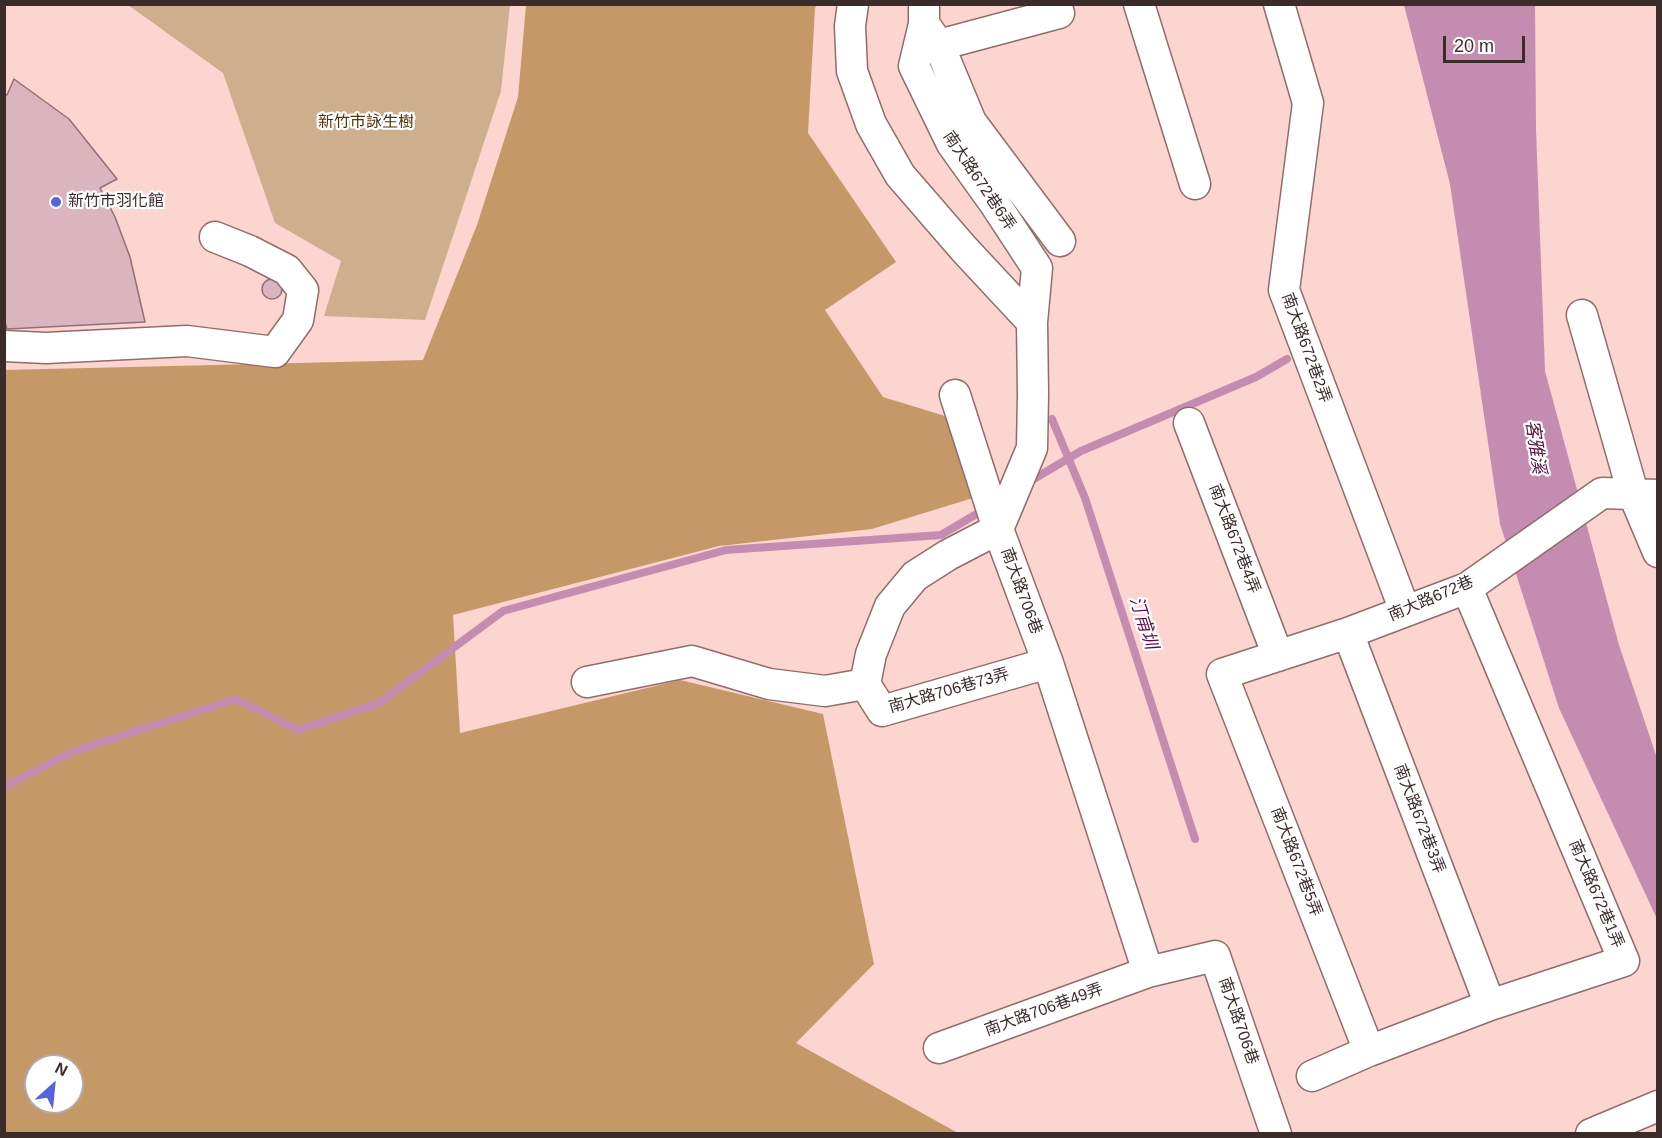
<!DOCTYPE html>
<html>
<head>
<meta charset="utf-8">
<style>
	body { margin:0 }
	#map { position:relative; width:1662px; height:1138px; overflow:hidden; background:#fcd4d0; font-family:Arial,sans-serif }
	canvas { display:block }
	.frame { position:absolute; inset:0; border:6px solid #3b2c2a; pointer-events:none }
	.north { position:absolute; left:24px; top:1054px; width:60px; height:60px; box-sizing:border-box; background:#fff; border:2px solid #b1abaa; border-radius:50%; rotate:27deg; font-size:16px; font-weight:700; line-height:24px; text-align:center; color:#3b2c2a }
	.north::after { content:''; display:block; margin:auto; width:21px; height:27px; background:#5663da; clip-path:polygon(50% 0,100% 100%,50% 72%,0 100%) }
	.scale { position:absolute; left:1443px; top:36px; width:82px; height:27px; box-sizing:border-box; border:3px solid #3b2c2a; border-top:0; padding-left:8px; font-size:18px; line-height:21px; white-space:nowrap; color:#3b2c2a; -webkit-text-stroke:4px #fff; paint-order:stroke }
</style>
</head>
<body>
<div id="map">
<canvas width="1662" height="1138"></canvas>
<div class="frame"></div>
<div class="north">N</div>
<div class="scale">20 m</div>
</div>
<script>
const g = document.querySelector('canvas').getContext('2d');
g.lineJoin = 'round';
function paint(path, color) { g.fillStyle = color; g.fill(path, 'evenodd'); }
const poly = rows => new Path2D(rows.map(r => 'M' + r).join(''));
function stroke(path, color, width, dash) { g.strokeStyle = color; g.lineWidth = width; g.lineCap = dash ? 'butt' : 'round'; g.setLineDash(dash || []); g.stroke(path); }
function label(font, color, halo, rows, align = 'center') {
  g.font = font + ' Arial,"Noto Sans TC",sans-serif'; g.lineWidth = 4.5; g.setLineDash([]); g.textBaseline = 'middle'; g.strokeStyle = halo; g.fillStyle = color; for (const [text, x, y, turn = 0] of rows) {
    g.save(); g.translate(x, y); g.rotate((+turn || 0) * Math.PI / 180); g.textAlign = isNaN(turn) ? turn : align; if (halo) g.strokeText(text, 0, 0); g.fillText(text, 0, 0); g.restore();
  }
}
const green = poly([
	[128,5,510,5,501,91,425,320,324,316,341,261,275,223,223,73]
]);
const forest = poly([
	[526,5,817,5,815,8,808,133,896,262,825,310,883,397,945,416,973,498,872,529,719,546,453,615,460,733,680,680,823,714,874,964,796,1043,958,1133,5,1133,4,370,423,360,477,225,518,97],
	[36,1066,72,1066,72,1102,36,1102]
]);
const water = poly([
	[1404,5,1535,5,1536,129,1545,371,1619,645,1657,758,1657,919,1559,708,1500,524,1450,184]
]);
const stream = poly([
	[1052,419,1085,498,1195,839],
	[1027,483,1081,451,1256,377,1287,359],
	[4,787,74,751,236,699,298,730,379,703,503,611,726,550,941,535,985,509]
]);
const building = poly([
	[14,79,69,119,117,179,100,188,115,217,130,257,145,322,7,329,4,318,4,94,7,95,14,79],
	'262 289a10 10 0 1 1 20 0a10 10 0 1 1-20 0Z'
]);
const minor = poly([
	[853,4,850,26,852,71,871,124,900,175,964,249,1032,322,1033,394,1032,448,998,529],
	[924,4,924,24,914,66,952,144,995,204,1037,268,1032,322],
	[1139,4,1195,184],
	[1279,4,1308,103,1284,290,1405,611],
	[924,24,939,45,971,122,1060,241],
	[939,45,1059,13],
	[1582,315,1633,493,1658,552],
	[4,346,46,348,187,341,275,352,298,320,303,290,287,270,250,251,215,237],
	[955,395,998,529,1048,663,1148,972,1215,956,1276,1134],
	[1189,423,1278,656],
	[998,529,948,555,915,576,890,606,871,654,865,684,882,711,1048,663],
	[1348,633,1490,1005],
	[587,682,692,661,769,684,825,691,865,684],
	[939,1048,1148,972],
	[1369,1051,1222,674,1348,633,1467,588,1602,493,1658,495],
	[1312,1076,1369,1051,1490,1005,1624,961,1467,588],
	[1591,1134,1658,1106]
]);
const markers = [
	[56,202,6,"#5663da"]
];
const parkNames = [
	["新竹市詠生樹",366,123]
];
const streetNames = [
	["南大路672巷6弄",979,181,56],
	["南大路672巷2弄",1306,348,70],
	["南大路672巷4弄",1234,539,69],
	["南大路706巷",1021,591,70],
	["南大路672巷",1431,599,-23],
	["南大路706巷73弄",949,691,-16],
	["南大路672巷3弄",1419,819,69],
	["南大路672巷5弄",1296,862,69],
	["南大路672巷1弄",1596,894,67],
	["南大路706巷49弄",1044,1010,-20],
	["南大路706巷",1238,1021,71]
];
const poiNames = [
	["新竹市羽化館",68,202]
];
const waterNames = [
	["客雅溪",1535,447,82],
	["汀甫圳",1143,623,72]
];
paint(green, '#cdaf8e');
paint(forest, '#c59967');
paint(water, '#c58cb1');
stroke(stream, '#c58cb1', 8);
paint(building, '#dbb5bd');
stroke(building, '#926f77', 1.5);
stroke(minor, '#906d6a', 33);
stroke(minor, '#fff', 30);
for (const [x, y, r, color] of markers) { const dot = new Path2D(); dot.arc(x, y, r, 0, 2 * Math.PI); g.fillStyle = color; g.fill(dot); stroke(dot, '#fff', 2); }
label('16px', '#53340b', '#fff', parkNames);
label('16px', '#3b2c2a', '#fff', streetNames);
label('16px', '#3b2c2a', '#fff', poiNames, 'left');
label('italic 18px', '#581446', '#fff', waterNames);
</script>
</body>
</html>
